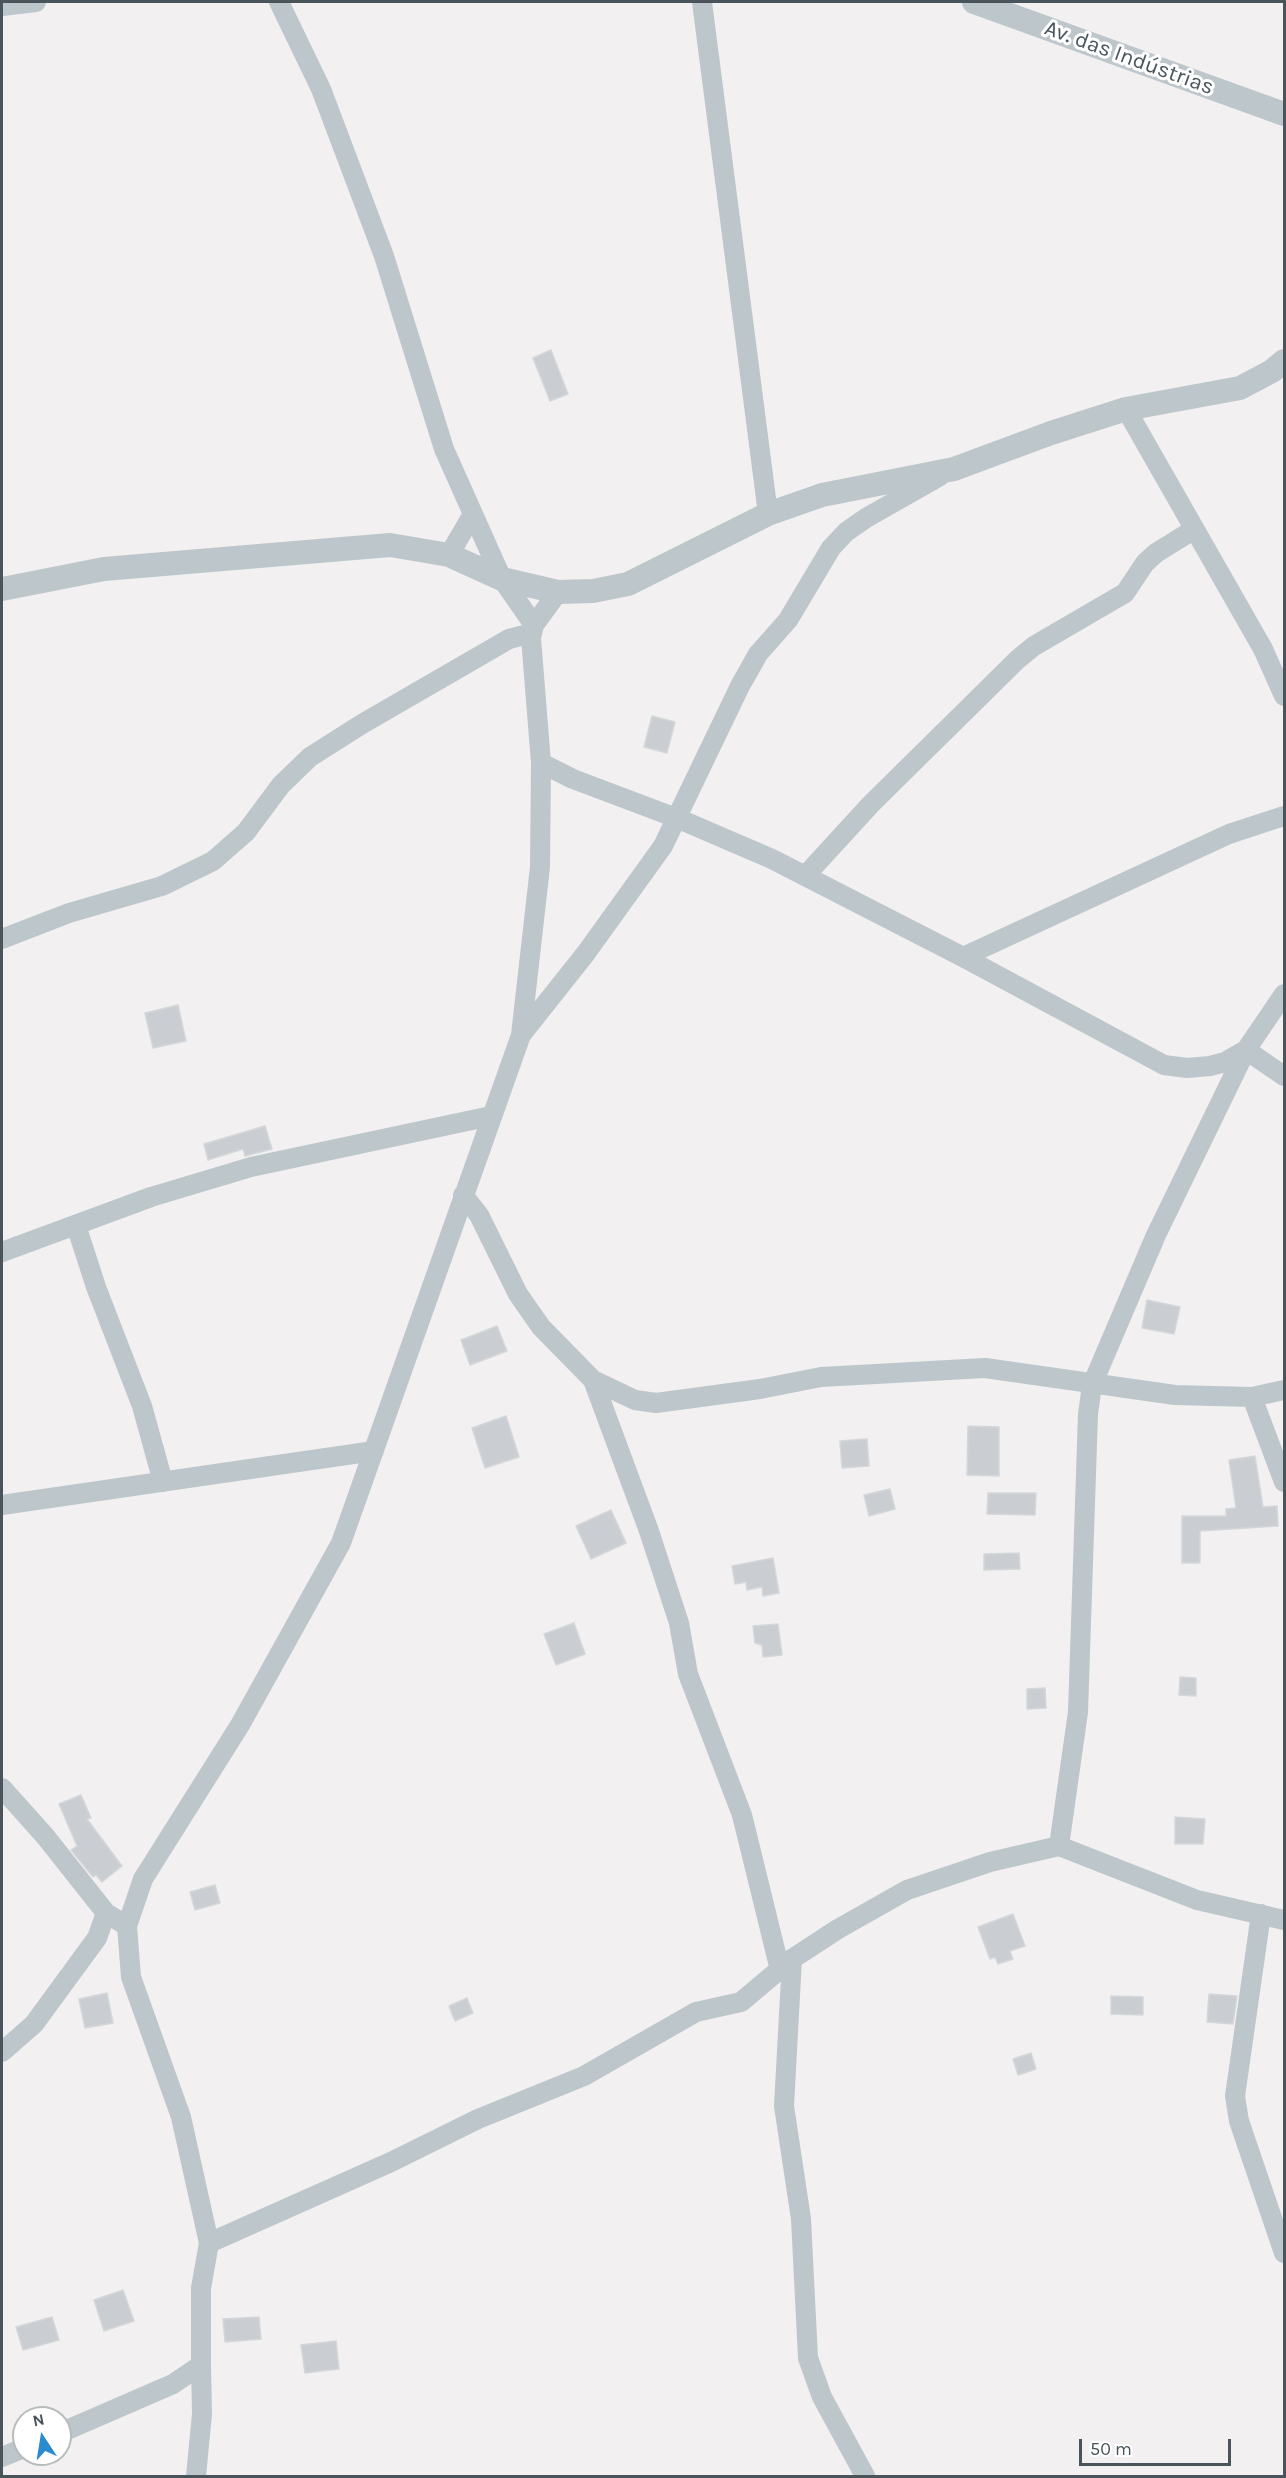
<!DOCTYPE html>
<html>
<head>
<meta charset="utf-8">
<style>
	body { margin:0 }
	#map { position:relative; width:1286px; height:2478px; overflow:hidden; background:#f2f0f0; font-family:Karla,sans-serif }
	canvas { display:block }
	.frame { position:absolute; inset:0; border:3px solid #49555b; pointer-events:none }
	.north { position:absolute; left:12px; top:2406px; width:60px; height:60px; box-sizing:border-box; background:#fff; border:2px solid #b6bbbd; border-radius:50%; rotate:348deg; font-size:16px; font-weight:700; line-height:24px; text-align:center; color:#49555b }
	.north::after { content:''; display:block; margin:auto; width:21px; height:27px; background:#2b8bd0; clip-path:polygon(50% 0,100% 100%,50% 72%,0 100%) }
	.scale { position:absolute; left:1079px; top:2439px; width:152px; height:27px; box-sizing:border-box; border:3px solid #49555b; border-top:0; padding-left:8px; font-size:18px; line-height:21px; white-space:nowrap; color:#49555b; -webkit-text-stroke:4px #fff; paint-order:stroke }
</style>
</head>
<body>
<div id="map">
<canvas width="1286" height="2478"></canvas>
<div class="frame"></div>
<div class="north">N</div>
<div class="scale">50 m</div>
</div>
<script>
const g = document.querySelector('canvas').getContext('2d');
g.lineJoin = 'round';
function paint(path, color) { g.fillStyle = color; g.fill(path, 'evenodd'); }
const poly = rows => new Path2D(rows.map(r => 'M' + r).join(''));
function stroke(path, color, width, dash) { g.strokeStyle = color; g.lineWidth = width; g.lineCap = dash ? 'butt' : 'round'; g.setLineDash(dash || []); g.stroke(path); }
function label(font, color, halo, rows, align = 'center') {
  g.font = font + ' Karla,sans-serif'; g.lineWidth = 6; g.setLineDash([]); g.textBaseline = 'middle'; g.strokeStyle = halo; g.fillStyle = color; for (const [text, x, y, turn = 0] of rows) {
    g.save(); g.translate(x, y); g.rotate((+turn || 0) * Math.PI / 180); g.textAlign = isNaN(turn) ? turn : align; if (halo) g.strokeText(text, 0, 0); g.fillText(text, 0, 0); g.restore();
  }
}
const building = poly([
	[551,350,568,394,550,401,533,358,551,350],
	[652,716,675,722,667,753,644,747,652,716],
	[178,1005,186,1041,153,1048,145,1013,178,1005],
	[265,1126,272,1149,245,1156,243,1149,208,1160,204,1144,265,1126],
	[1147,1300,1180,1307,1174,1334,1142,1328,1147,1300],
	[497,1326,507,1351,470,1365,461,1340,497,1326],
	[506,1416,519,1457,485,1468,472,1428,506,1416],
	[968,1426,999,1427,999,1476,967,1475,968,1426],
	[867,1439,869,1466,842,1468,840,1441,867,1439],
	[1255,1456,1263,1507,1277,1506,1278,1526,1200,1531,1200,1563,1182,1563,1182,1516,1226,1516,1226,1509,1236,1508,1229,1460,1255,1456],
	[890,1489,895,1509,869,1516,864,1495,890,1489],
	[988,1493,1036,1493,1035,1515,987,1514,988,1493],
	[611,1510,626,1543,591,1559,576,1526,611,1510],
	[1019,1553,1020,1569,984,1570,984,1554,1019,1553],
	[773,1558,779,1593,763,1596,762,1587,747,1590,746,1582,735,1584,732,1566,773,1558],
	[574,1623,585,1654,556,1665,544,1634,574,1623],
	[778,1624,782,1655,763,1657,762,1645,755,1643,753,1626,778,1624],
	[1180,1677,1196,1678,1196,1696,1179,1695,1180,1677],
	[1045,1688,1046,1708,1027,1709,1027,1689,1045,1688],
	[81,1795,91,1818,87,1819,122,1866,102,1882,96,1875,93,1877,71,1850,77,1846,59,1804,81,1795],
	[1175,1817,1205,1819,1203,1844,1175,1844,1175,1817],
	[215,1885,220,1903,195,1910,190,1892,215,1885],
	[1013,1914,1025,1946,1010,1951,1013,1959,998,1964,995,1957,990,1959,978,1927,1013,1914],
	[107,1993,113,2023,85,2028,79,1999,107,1993],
	[1209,1994,1237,1996,1233,2024,1207,2022,1209,1994],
	[1111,1996,1143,1997,1143,2015,1111,2014,1111,1996],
	[467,1998,473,2013,455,2021,449,2006,467,1998],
	[1031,2053,1036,2069,1018,2075,1013,2059,1031,2053],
	[123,2290,134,2321,104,2331,94,2300,123,2290],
	[52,2317,59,2340,23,2350,16,2327,52,2317],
	[259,2317,261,2339,225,2342,223,2319,259,2317],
	[336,2341,339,2369,305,2373,301,2345,336,2341]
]);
const minor = poly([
	[279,2,321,89,384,256,444,449,502,579,534,625],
	[702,2,768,514],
	[2,6,36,2],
	[1126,409,1263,649,1284,696],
	[449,555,473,514],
	[541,763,573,779,679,819,772,859,963,957,1164,1065,1187,1068,1210,1066,1225,1062,1246,1050,1284,1076],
	[805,876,871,804,1018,659,1034,646,1125,593,1145,563,1156,553,1193,530],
	[2,939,69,913,162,886,213,861,246,832,281,785,310,757,362,724,509,639,524,635,531,638],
	[963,957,1229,834,1284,816],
	[521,1035,586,953,663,846,740,686,758,654,788,620,831,548,846,532,866,518,940,476],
	[463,1195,479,1215,518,1294,541,1327,593,1380,635,1400,656,1403,760,1389,821,1377,985,1368,1175,1395,1252,1397,1284,1390],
	[76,1225,96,1287,142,1406,163,1482],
	[2,1252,151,1197,251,1167,491,1116],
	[593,1380,649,1531,679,1623,688,1674,742,1815,780,1970],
	[1252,1397,1284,1482],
	[2,1505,374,1451],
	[2,1788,45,1836,106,1913,127,1926],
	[1059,1846,1078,1712,1088,1414,1092,1385,1156,1235,1246,1050,1284,994],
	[1261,1914,1235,2096,1239,2121,1284,2253],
	[792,1959,784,2106,801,2219,808,2358,822,2397,865,2476],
	[2,2052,34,2024,97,1938,106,1913],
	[209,2243,391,2162,478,2119,584,2076,696,2012,741,2002,792,1959,838,1929,907,1890,990,1862,1059,1846,1197,1900,1284,1920],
	[60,2433,173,2384,201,2365,201,2288,209,2243,181,2117,131,1977,127,1926,143,1879,240,1725,341,1543,521,1035,540,867,541,763,531,638,534,625,558,592],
	[2,2457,24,2448],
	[196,2476,202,2414,201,2365]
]);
const tertiary = poly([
	[974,2,1284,114],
	[2,589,104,569,390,545,449,555,502,579,558,592,593,591,628,584,768,514,822,495,954,469,1051,433,1126,409,1240,388,1272,371,1284,361]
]);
const streetNames = [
	["Av. das Indústrias",1129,58,20]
];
paint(building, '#caced2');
stroke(building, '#d4d7da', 1.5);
stroke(minor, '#bdc6cb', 20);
stroke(tertiary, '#bdc6cb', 24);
label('22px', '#49555b', '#fff', streetNames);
</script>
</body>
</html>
